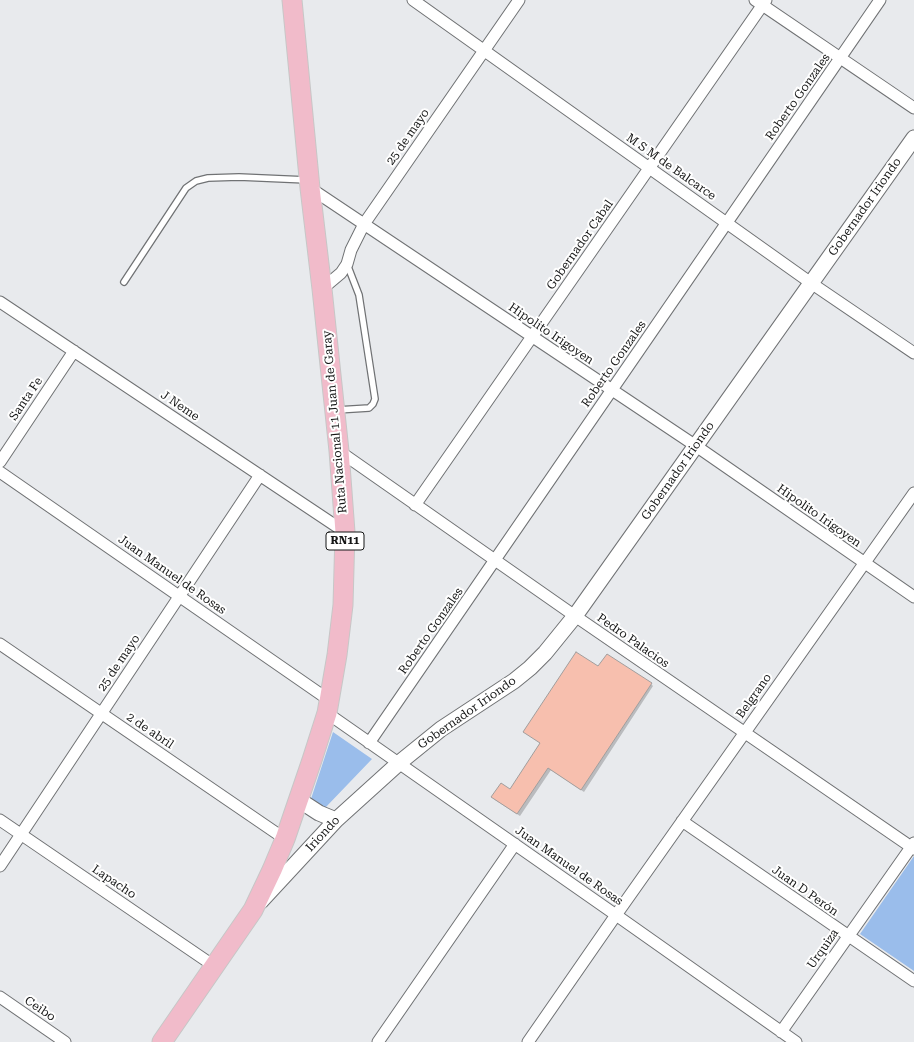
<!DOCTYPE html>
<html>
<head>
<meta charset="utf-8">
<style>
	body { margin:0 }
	canvas { display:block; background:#e8eaed }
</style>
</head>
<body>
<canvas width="914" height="1042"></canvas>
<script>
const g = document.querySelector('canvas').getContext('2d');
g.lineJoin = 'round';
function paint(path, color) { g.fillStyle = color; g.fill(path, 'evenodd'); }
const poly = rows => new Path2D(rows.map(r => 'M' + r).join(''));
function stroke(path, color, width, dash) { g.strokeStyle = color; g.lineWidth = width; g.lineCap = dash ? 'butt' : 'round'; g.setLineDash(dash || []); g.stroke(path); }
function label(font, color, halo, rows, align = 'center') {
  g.font = font + ' "Roboto Serif",serif'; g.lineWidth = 4; g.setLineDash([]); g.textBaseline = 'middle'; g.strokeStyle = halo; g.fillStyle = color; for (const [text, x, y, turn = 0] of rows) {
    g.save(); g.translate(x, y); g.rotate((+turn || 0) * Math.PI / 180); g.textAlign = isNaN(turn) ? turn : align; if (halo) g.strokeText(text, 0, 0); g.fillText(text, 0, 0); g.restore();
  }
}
const green = poly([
	[333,732,372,759,325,808,311,799],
	[914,856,914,971,860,934]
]);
const shadow = poly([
	[599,668,651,684,653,686,584,792,551,770,520,816,495,800,492,797,510,790]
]);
const building = poly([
	[576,652,598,666,607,654,652,683,581,790,548,768,517,814,491,797,501,783,510,789,540,743,523,732,576,652]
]);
const lane = poly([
	[124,282,186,188,196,181,208,178,239,177,307,180],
	[337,410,369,408,373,404,375,399,359,295,347,264]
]);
const street = poly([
	[413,0,811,283,914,353],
	[755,0,914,108],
	[310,188,696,446,914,597],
	[322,289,341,273,347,264,351,250,364,224,519,0],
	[0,302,345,532],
	[339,451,575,616,914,849],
	[0,462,74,351],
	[0,472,329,700],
	[415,505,766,0],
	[0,644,285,839],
	[327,713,616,915,796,1042],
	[369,743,880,0],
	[0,820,214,966],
	[682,821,914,981],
	[0,866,260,475],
	[0,997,65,1042],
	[781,1032,914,843],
	[378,1042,515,844],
	[528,1042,616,915,914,493]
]);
const secondary = poly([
	[299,800,319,813,336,820],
	[261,901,336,820,399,763,441,729,514,681,530,668,545,653,575,616,914,138]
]);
const highway = poly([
	[162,1042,253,910,272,870,285,839,312,760,327,713,337,655,343,605,345,532,339,451,322,289,310,188,292,0]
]);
const shields = [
	[345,541,38]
];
const shieldNames = [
	["RN11",345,541]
];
const streetNames = [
	["Roberto Gonzales",798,97,-55],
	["25 de mayo",408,137,-55],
	["M S M de Balcarce",671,167,35],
	["Gobernador Iriondo",865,207,-55],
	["Gobernador Cabal",580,245,-55],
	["Hipolito Irigoyen",551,334,34],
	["Roberto Gonzales",614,364,-55],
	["Santa Fe",26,399,-56],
	["J Neme",180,406,34],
	["Ruta Nacional 11 Juan de Garay",335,422,-95],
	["Gobernador Iriondo",678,471,-55],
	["Hipolito Irigoyen",819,516,35],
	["Juan Manuel de Rosas",172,575,35],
	["Roberto Gonzales",431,631,-55],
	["Pedro Palacios",633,641,35],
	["25 de mayo",119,663,-56],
	["Belgrano",754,696,-55],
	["Gobernador Iriondo",467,713,-35],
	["2 de abril",150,731,34],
	["Iriondo",323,834,-47],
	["Juan Manuel de Rosas",569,866,35],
	["Lapacho",114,882,34],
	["Juan D Perón",805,891,35],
	["Urquiza",823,949,-55],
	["Ceibo",40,1009,34]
];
paint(green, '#9abdeb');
paint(shadow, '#0003');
paint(building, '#f7bfae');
stroke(building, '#a19e9d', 1);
stroke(lane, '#707274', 8);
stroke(street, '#707274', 13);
stroke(secondary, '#707274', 17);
stroke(highway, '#c7c7c7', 21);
stroke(lane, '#fff', 5.5);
stroke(street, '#fff', 11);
stroke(secondary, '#fff', 15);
stroke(highway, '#f1bbca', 19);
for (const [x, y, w] of shields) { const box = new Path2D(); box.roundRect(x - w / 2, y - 9, w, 18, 3); g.fillStyle = '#fff'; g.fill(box); stroke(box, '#151616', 1); }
label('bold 11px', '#151616', null, shieldNames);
label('12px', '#151616', '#fff', streetNames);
</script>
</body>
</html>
